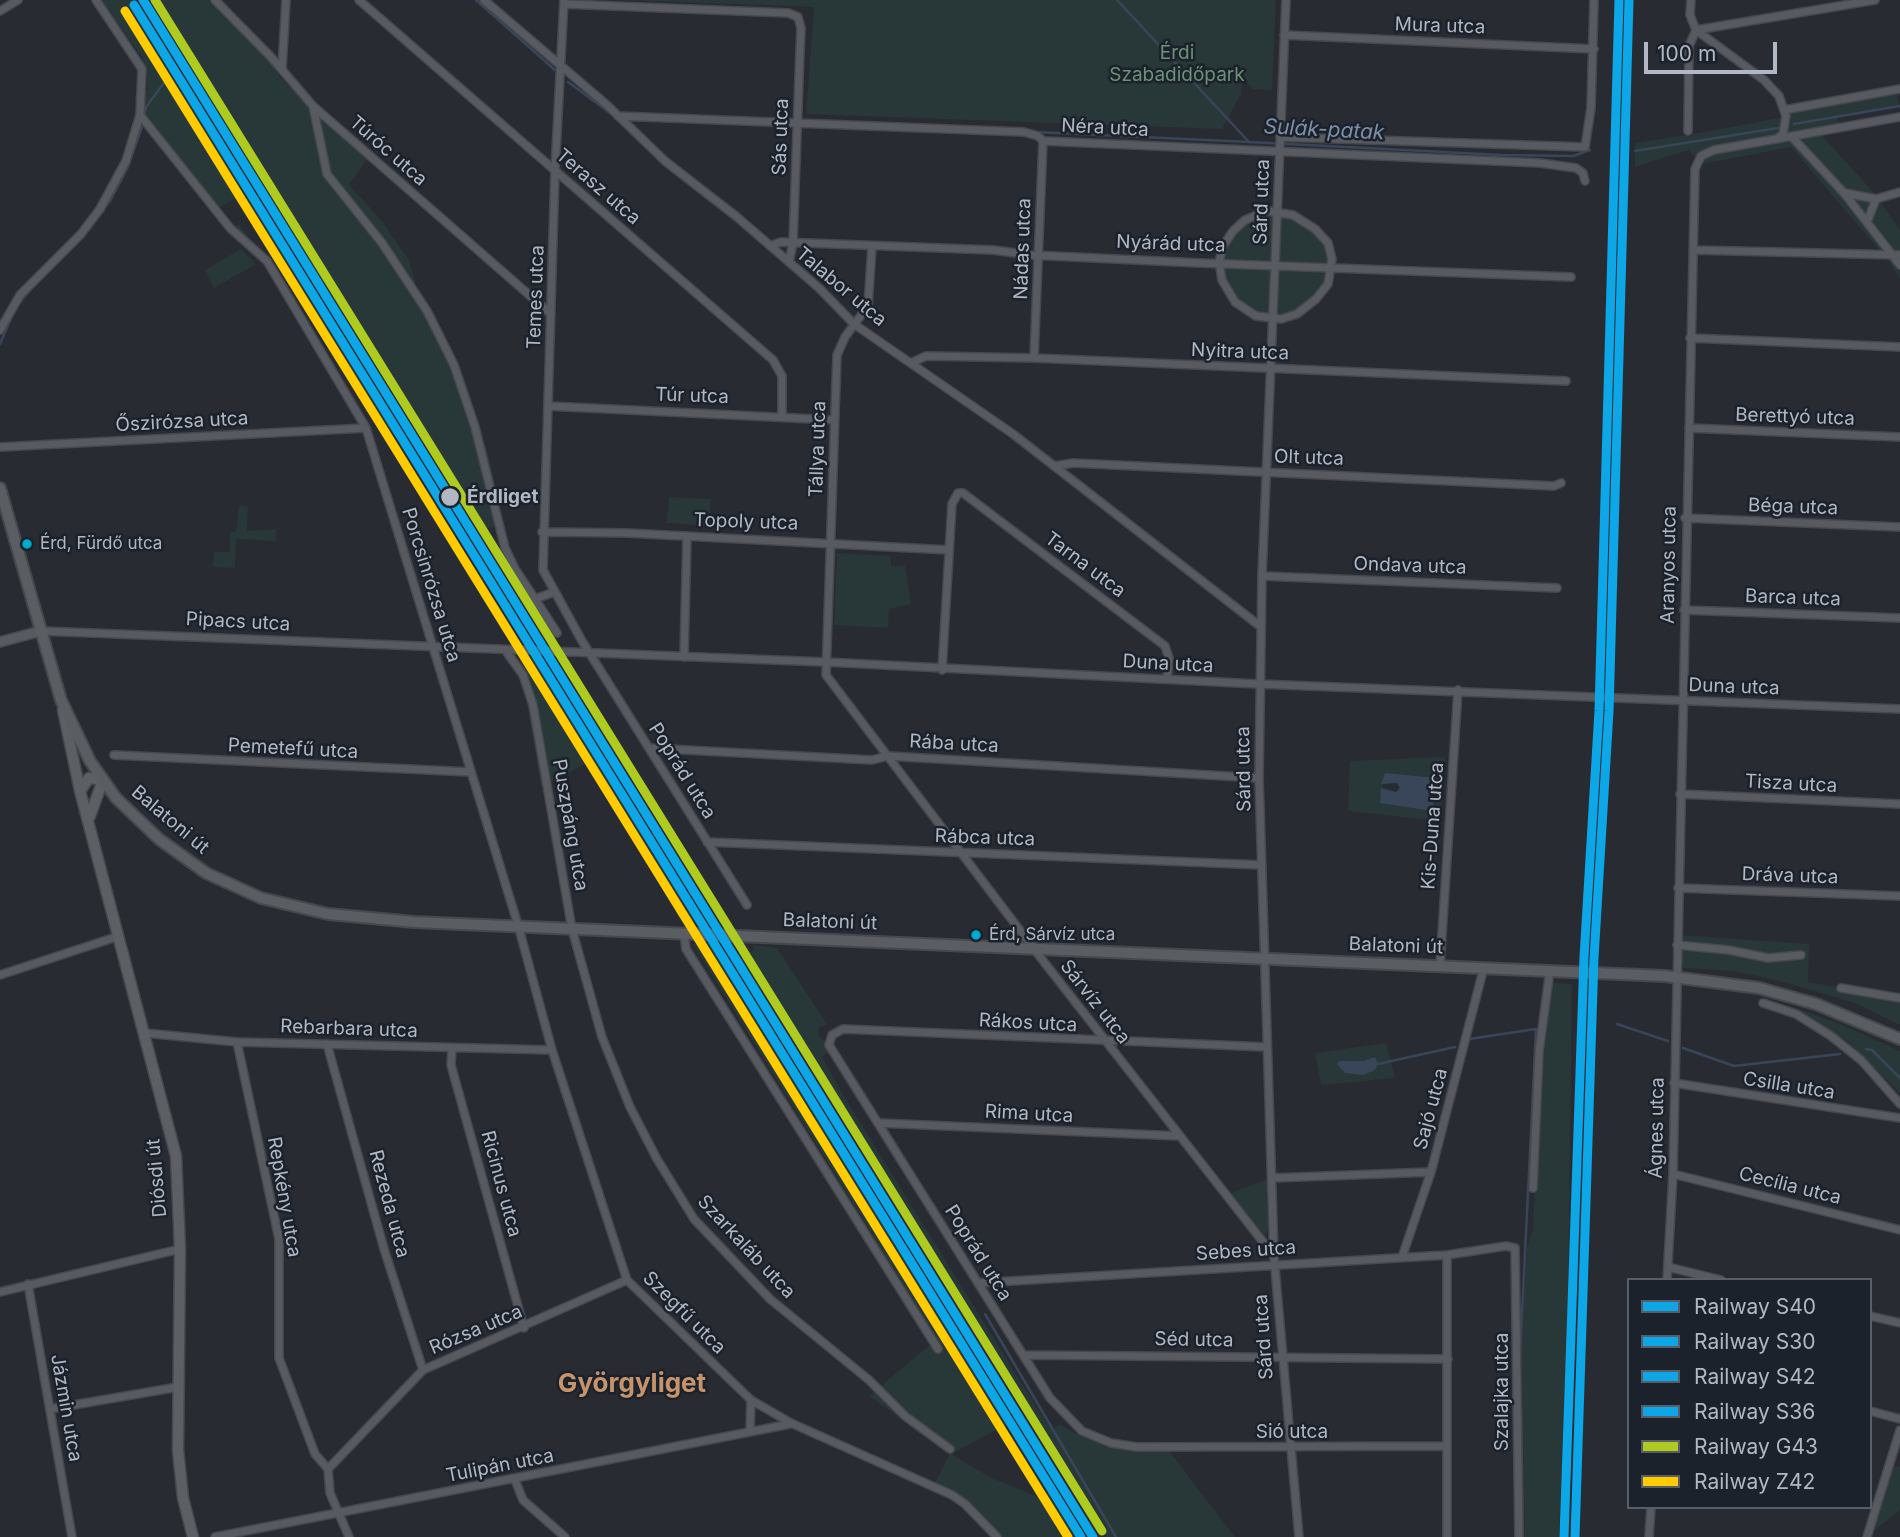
<!DOCTYPE html>
<html>
<head>
<meta charset="utf-8">
<style>
	body { margin:0 }
	#map { position:relative; width:1900px; height:1537px; overflow:hidden; background:#282c32; font-family:Inter,sans-serif }
	canvas { display:block }
	.legend { position:absolute; left:1627px; top:1278px; width:245px; height:231px; box-sizing:border-box; background:#1c222b; border:2px solid #585e68; margin:0; padding:9px 12px; list-style:none; font-size:21px; color:#b2b8c3 }
	.legend li { display:flex; align-items:center; gap:14px; height:35px }
	.legend b { width:35px; border:2px solid #585e68 }
	.scale { position:absolute; left:1644px; top:42px; width:133px; height:32px; box-sizing:border-box; border:4px solid #b2b8c3; border-top:0; padding-left:9px; font-size:21px; line-height:24px; white-space:nowrap; color:#b2b8c3; -webkit-text-stroke:5px #1c222b; paint-order:stroke }
</style>
</head>
<body>
<div id="map">
<canvas width="1900" height="1537"></canvas>
<ul class="legend">
<li><b style="height:9px;background:#0da6e6"></b>Railway S40</li>
<li><b style="height:9px;background:#0da6e6"></b>Railway S30</li>
<li><b style="height:9px;background:#0da6e6"></b>Railway S42</li>
<li><b style="height:9px;background:#0da6e6"></b>Railway S36</li>
<li><b style="height:9px;background:#b0cb1f"></b>Railway G43</li>
<li><b style="height:9px;background:#fecc00"></b>Railway Z42</li>
</ul>
<div class="scale">100 m</div>
</div>
<script>
const g = document.querySelector('canvas').getContext('2d');
g.lineJoin = 'round';
function paint(path, color) { g.fillStyle = color; g.fill(path, 'evenodd'); }
const poly = rows => new Path2D(rows.map(r => 'M' + r).join(''));
function stroke(path, color, width, dash) { g.strokeStyle = color; g.lineWidth = width; g.lineCap = dash ? 'butt' : 'round'; g.setLineDash(dash || []); g.stroke(path); }
function label(font, color, halo, rows, align = 'center') {
  g.font = font + ' Inter,sans-serif'; g.lineWidth = 5; g.setLineDash([]); g.textBaseline = 'middle'; g.strokeStyle = halo; g.fillStyle = color; for (const [text, x, y, turn = 0] of rows) {
    g.save(); g.translate(x, y); g.rotate((+turn || 0) * Math.PI / 180); g.textAlign = isNaN(turn) ? turn : align; if (halo) g.strokeText(text, 0, 0); g.fillText(text, 0, 0); g.restore();
  }
}
const green = poly([
	[101,0,132,0,396,435,390,443,238,197,220,207,233,227,239,224,248,236,245,238,228,224,204,190,180,165,176,168,145,130,137,116,135,96,148,90,147,71,142,57],
	[149,0,212,0,269,60,282,80,367,159,349,185,381,220,409,260,417,289,447,342,471,398,489,458,503,523,485,529,414,416,411,418,327,281,322,282],
	[621,0,1276,0,1272,90,1253,89,1242,77,1241,94,1222,129,806,114,814,7],
	[1896,92,1899,106,1837,118,1838,126,1817,130,1874,193,1900,230,1900,279,1888,260,1791,147,1703,164,1688,150,1635,167,1635,143,1705,132,1779,118,1795,111],
	[1277,211,1315,229,1330,250,1328,284,1297,314,1264,318,1248,312,1225,288,1220,254,1238,226],
	[241,249,256,264,214,288,205,270],
	[669,497,711,499,709,526,667,523],
	[239,505,248,506,247,531,276,529,276,541,236,539,235,568,213,567,214,552,230,552,230,532,236,532],
	[837,553,891,556,891,566,905,566,911,604,889,609,888,628,834,625],
	[526,655,539,660,580,734,699,923,681,922,589,762,541,786,527,703,536,702,519,661],
	[1445,757,1440,821,1348,811,1350,761],
	[1385,773,1438,778,1380,801],
	[1680,935,1809,944,1808,982,1900,998,1900,1025,1855,1003,1776,980,1733,971,1684,968,1680,962],
	[712,943,1009,1423,951,1454,992,1478,1043,1499,1051,1490,1079,1537,1001,1537,968,1502,935,1483,950,1453,869,1396,937,1339,693,944],
	[752,945,777,948,827,1024,818,1028,819,1037,827,1042,830,1051,822,1057,842,1093,1045,1421,1054,1429,1060,1424,1078,1435,1125,1449,1169,1451,1235,1537,1106,1537,836,1104,740,958,754,950],
	[1552,983,1572,984,1568,1307,1559,1537,1525,1537,1521,1358,1527,1248,1533,1229,1539,1096],
	[1784,1004,1843,1025,1900,1051,1900,1093,1847,1041],
	[1386,1043,1395,1078,1321,1085,1315,1053],
	[1268,1179,1270,1229,1264,1235,1229,1194],
	[1892,1466,1900,1467,1900,1510,1873,1531]
]);
const water = poly([
	[1385,773,1438,778,1432,811,1380,803,1381,788,1396,792,1400,788,1397,783,1381,784],
	[1375,1057,1378,1064,1375,1070,1363,1075,1345,1073,1337,1064,1339,1061,1364,1061]
]);
const stream = poly([
	[476,0,555,70],
	[1117,0,1249,142,1501,155,1573,156,1590,150],
	[568,82,610,113],
	[144,116,146,107,169,76],
	[1794,124,1900,106],
	[1035,132,1249,142],
	[1635,151,1778,128],
	[85,233,110,201,127,169,142,127],
	[17,306,31,289],
	[0,344,11,318],
	[1617,1024,1668,1041],
	[1469,1039,1536,1029,1520,1355],
	[1683,1048,1734,1066,1840,1054],
	[1866,1049,1872,1050,1900,1078],
	[1378,1064,1455,1047],
	[985,1314,1116,1537],
	[1521,1404,1523,1537]
]);
const minor = poly([
	[96,0,142,69,140,115,230,228,267,261,366,428,518,925,552,1050,627,1280,751,1400,791,1423,952,1495,965,1504,997,1537],
	[215,0,271,57,313,106,551,314],
	[359,0,773,360,782,376,782,415],
	[484,0,607,105,665,161,737,217,819,288,854,324,1013,434,1261,627],
	[564,0,555,171,543,570,582,641,747,905],
	[1286,0,1262,576,1259,778,1274,1257,1299,1537],
	[1691,0,1690,15,1696,30,1764,80,1779,96,1786,116,1783,134,1777,139],
	[564,4,788,13,798,17,801,28,800,51,793,243,789,262],
	[0,11,18,0],
	[1696,30,1875,0],
	[1284,35,1594,49],
	[282,69,286,0],
	[313,106,327,174,382,243,427,311,454,365,475,427,505,548,515,569,535,599,554,592],
	[1784,110,1900,89],
	[618,116,1024,132,1038,136,1043,141,1540,163,1576,168,1583,173,1585,181],
	[1688,131,1689,46,1696,30],
	[1280,137,1585,147,1591,108,1594,0],
	[1792,137,1844,193,1900,265],
	[1845,193,1876,199,1900,192],
	[1268,211,1293,215,1315,229,1328,243,1332,259,1328,284,1316,299,1297,314,1281,319,1256,316,1235,302,1222,280,1219,262,1223,246,1233,231,1245,220,1268,211],
	[1867,222,1876,199],
	[770,246,781,242,993,250,1031,255,1200,263,1571,277],
	[872,247,868,306,845,337,837,355,826,675,1044,962,1274,1256],
	[1693,250,1900,255],
	[0,330,20,295,81,234,100,209,126,161,140,115],
	[1690,338,1900,347],
	[1034,358,1043,141],
	[913,362,926,356,1034,358,1566,381],
	[548,406,834,420],
	[1689,428,1900,437],
	[0,447,366,428],
	[1055,466,1073,463,1554,486,1561,483],
	[1685,518,1900,527],
	[542,532,627,533,949,550],
	[1262,576,1557,588],
	[535,599,557,633],
	[1684,610,1900,618],
	[41,631,825,662,1258,684,1900,709],
	[506,651,523,675,533,705,572,929,602,1037,630,1107,657,1159,694,1219,770,1299,869,1380,905,1416,950,1449],
	[684,657,687,536],
	[942,670,952,504,958,493,963,493,1165,646,1169,658,1167,679],
	[649,748,872,760,888,756,1259,778],
	[114,755,471,772],
	[1680,794,1900,804],
	[707,842,1262,865],
	[1678,888,1900,896],
	[684,934,686,949,938,1349],
	[1677,945,1729,950,1768,958,1801,955],
	[1440,965,1458,690],
	[0,975,119,936],
	[1841,988,1900,998],
	[1763,1003,1796,1014,1831,1036,1861,1060,1900,1104],
	[145,1033,237,1042,552,1050],
	[237,1042,279,1239,279,1358,315,1454,328,1469],
	[327,1044,384,1249,423,1370],
	[1267,1047,843,1029,832,1035,829,1045,1050,1398,1082,1431,1111,1443,1137,1447,1447,1446],
	[452,1049,451,1065,524,1328],
	[1674,1083,1900,1118],
	[878,1123,1180,1136],
	[1673,1174,1900,1230],
	[1272,1178,1431,1172],
	[1533,1188,1539,1052,1550,970],
	[1402,1257,1431,1172,1484,967],
	[1668,1267,1721,1280],
	[1667,1280,1673,1174,1695,169,1701,156,1714,150,1900,117],
	[978,1283,1447,1255,1506,1246,1515,1248,1519,1537],
	[28,1284,72,1537],
	[0,1292,180,1249],
	[1870,1316,1900,1323],
	[1024,1355,1448,1359],
	[50,1409,178,1387],
	[1870,1411,1900,1419],
	[750,1431,751,1400],
	[328,1469,423,1370,627,1280],
	[328,1469,330,1493,349,1537],
	[515,1480,523,1500,565,1537],
	[215,1537,790,1424],
	[1447,1537,1447,1255],
	[1649,1537,1651,1507],
	[1867,1537,1900,1430]
]);
const tertiary = poly([
	[0,642,41,631]
]);
const secondary = poly([
	[63,710,80,791,176,1156,180,1249,178,1450,183,1498,193,1537],
	[80,791,89,778,103,780,90,816]
]);
const primary = poly([
	[0,488,61,700,90,761,116,798,159,839,206,873,261,898,328,914,414,922,1665,976,1759,988,1816,1004,1900,1039]
]);
const rail1 = poly([
	[143,0,1093,1537]
]);
const rail2 = poly([
	[1564,1537,1584,957,1599,711,1619,0]
]);
const rail3 = poly([
	[134,5,1081,1537]
]);
const rail4 = poly([
	[1575,1537,1594,958,1609,711,1629,0]
]);
const rail5 = poly([
	[155,0,1102,1531]
]);
const rail6 = poly([
	[125,11,1068,1537]
]);
const markers = [
	[450,497,10,"#b2b8c3"],
	[27,544,6,"#00a9ce"],
	[976,935,6,"#00a9ce"]
];
const busNames = [
	["Érd, Fürdő utca",40,544],
	["Érd, Sárvíz utca",989,935]
];
const streetNames = [
	["Mura utca",1440,26,2],
	["Néra utca",1105,128,3],
	["Sás utca",781,137,-88],
	["Túróc utca",388,151,41],
	["Terasz utca",598,187,41],
	["Sárd utca",1262,202,-88],
	["Nyárád utca",1171,244,2],
	["Nádas utca",1023,249,-88],
	["Talabor utca",841,287,40],
	["Temes utca",536,297,-88],
	["Nyitra utca",1240,352,2],
	["Túr utca",692,396,2],
	["Berettyó utca",1795,417,2],
	["Őszirózsa utca",182,422,-3],
	["Tállya utca",818,449,-88],
	["Olt utca",1309,458,2],
	["Béga utca",1793,507,2],
	["Topoly utca",746,522,2],
	["Tarna utca",1085,565,37],
	["Aranyos utca",1669,565,-89],
	["Ondava utca",1410,566,2],
	["Porcsinrózsa utca",431,585,73],
	["Barca utca",1793,598,2],
	["Pipacs utca",238,622,3],
	["Duna utca",1168,664,3],
	["Duna utca",1734,687,2],
	["Rába utca",954,744,3],
	["Pemetefű utca",293,749,3],
	["Sárd utca",1244,769,-91],
	["Poprád utca",682,771,58],
	["Tisza utca",1791,784,3],
	["Balatoni út",170,820,40],
	["Puszpáng utca",570,825,80],
	["Kis-Duna utca",1433,826,-86],
	["Rábca utca",985,838,2],
	["Dráva utca",1790,876,2],
	["Balatoni út",830,922,2],
	["Balatoni út",1396,946,2],
	["Sárvíz utca",1095,1002,52],
	["Rákos utca",1028,1023,3],
	["Rebarbara utca",349,1029,2],
	["Csilla utca",1789,1086,9],
	["Sajó utca",1431,1109,-75],
	["Rima utca",1029,1114,3],
	["Ágnes utca",1657,1128,-89],
	["Diósdi út",157,1178,-95],
	["Ricinus utca",501,1184,75],
	["Cecília utca",1790,1186,14],
	["Repkény utca",284,1197,80],
	["Rezeda utca",389,1204,75],
	["Szarkaláb utca",746,1247,47],
	["Sebes utca",1246,1251,-4],
	["Poprád utca",978,1253,58],
	["Szegfű utca",684,1313,45],
	["Rózsa utca",476,1330,-23],
	["Sárd utca",1264,1337,-94],
	["Séd utca",1194,1340,1],
	["Szalajka utca",1502,1392,-90],
	["Jázmin utca",66,1408,80],
	["Sió utca",1292,1432],
	["Tulipán utca",500,1466,-11]
];
const parkNames = [
	["Érdi",1177,53],
	["Szabadidőpark",1177,75]
];
const stopNames = [
	["Érdliget",467,497]
];
const waterNames = [
	["Sulák-patak",1324,130,3]
];
const districtNames = [
	["Györgyliget",632,1384]
];
paint(green, '#283738');
paint(water, '#394659');
stroke(stream, '#394659', 2.5);
stroke(minor, '#46484d', 10);
stroke(tertiary, '#46484d', 12);
stroke(secondary, '#46484d', 13);
stroke(primary, '#45484f', 14);
stroke(minor, '#575a61', 7);
stroke(tertiary, '#575a61', 9);
stroke(secondary, '#5c5f64', 10);
stroke(primary, '#5a5d62', 10);
stroke(rail1, '#0da6e6', 9);
stroke(rail2, '#0da6e6', 9);
stroke(rail3, '#0da6e6', 9);
stroke(rail4, '#0da6e6', 9);
stroke(rail5, '#b0cb1f', 9);
stroke(rail6, '#fecc00', 9);
for (const [x, y, r, color] of markers) { const dot = new Path2D(); dot.arc(x, y, r, 0, 2 * Math.PI); g.fillStyle = color; g.fill(dot); stroke(dot, '#1c222b', 2.5); }
label('17px', '#b2b8c3', '#1c222b', busNames, 'left');
label('19px', '#b2b8c3', '#1c222b', streetNames);
label('19px', '#6c9175', '#1c222b', parkNames);
label('bold 19px', '#b2b8c3', '#1c222b', stopNames, 'left');
label('italic 21px', '#7d8ea8', '#1c222b', waterNames);
label('bold 26px', '#c6936a', '#1c222b', districtNames);
</script>
</body>
</html>
